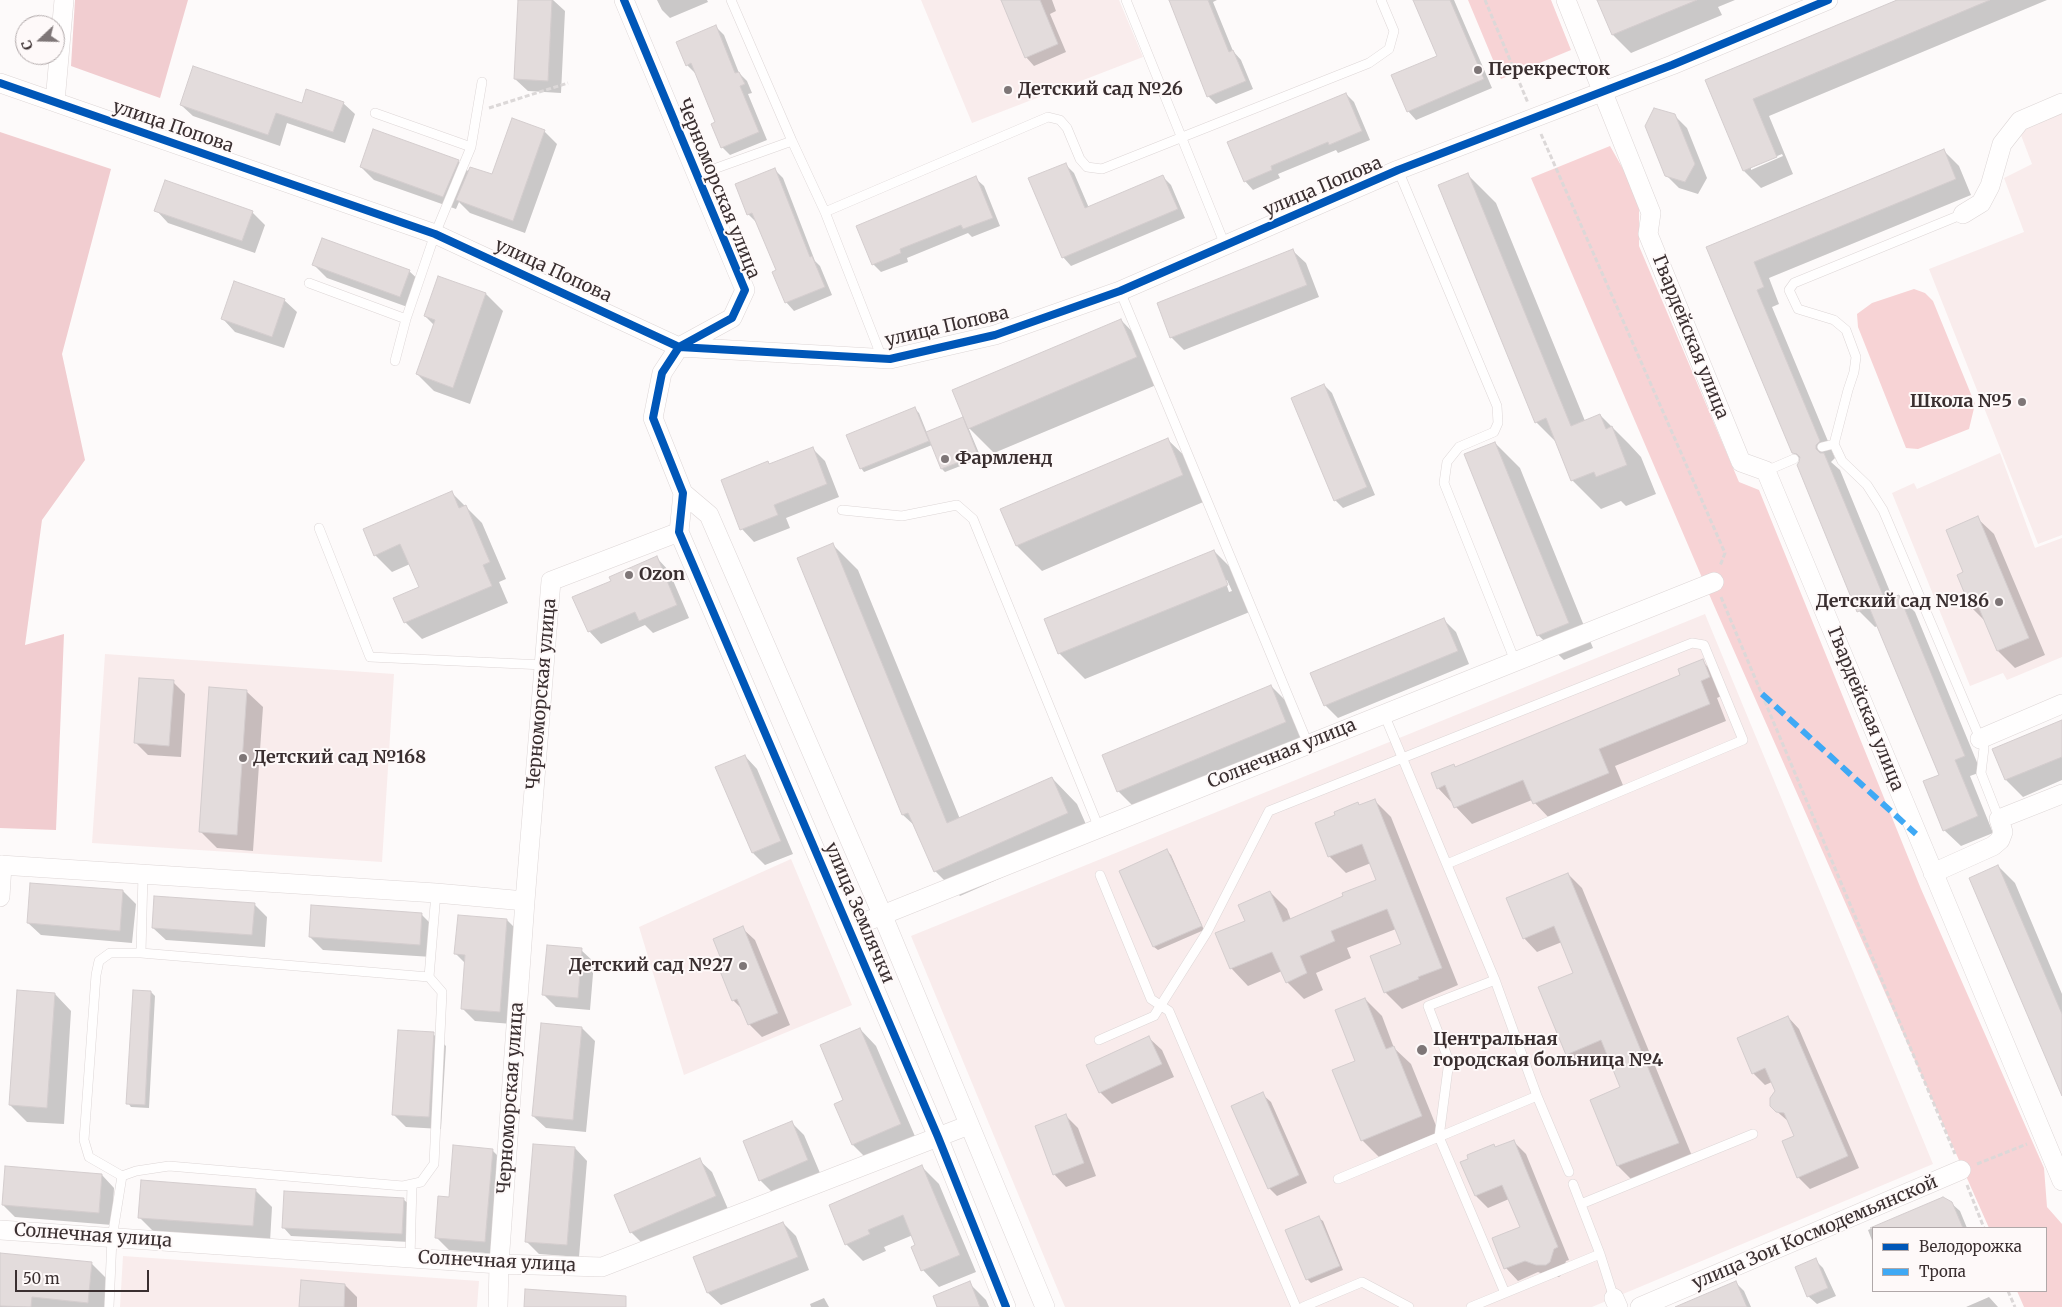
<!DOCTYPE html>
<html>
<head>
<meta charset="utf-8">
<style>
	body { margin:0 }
	#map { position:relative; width:2062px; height:1307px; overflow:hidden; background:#fdfafa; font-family:Merriweather,serif }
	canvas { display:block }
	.legend { position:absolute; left:1872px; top:1227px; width:175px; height:65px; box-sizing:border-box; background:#fef9f9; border:1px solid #b0a8a9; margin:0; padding:6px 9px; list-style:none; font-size:15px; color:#3a2f30 }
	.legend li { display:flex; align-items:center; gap:10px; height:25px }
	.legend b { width:25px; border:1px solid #b0a8a9 }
	.north { position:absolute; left:15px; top:15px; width:50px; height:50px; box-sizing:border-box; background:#fef9f9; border:1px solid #b0a8a9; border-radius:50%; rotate:249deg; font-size:14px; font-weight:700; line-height:20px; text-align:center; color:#3a2f30 }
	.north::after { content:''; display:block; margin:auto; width:18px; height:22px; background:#7e7677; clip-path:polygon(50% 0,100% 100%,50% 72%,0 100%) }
	.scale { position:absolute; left:15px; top:1270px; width:134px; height:22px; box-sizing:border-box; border:2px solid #3a2f30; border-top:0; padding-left:6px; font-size:15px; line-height:18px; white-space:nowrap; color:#3a2f30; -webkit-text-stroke:4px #fef9f9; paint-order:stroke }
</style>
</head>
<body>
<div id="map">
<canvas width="2062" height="1307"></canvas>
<ul class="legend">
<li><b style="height:6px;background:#0057b8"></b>Велодорожка</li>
<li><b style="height:6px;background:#3fa9f5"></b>Тропа</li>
</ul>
<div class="north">С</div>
<div class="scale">50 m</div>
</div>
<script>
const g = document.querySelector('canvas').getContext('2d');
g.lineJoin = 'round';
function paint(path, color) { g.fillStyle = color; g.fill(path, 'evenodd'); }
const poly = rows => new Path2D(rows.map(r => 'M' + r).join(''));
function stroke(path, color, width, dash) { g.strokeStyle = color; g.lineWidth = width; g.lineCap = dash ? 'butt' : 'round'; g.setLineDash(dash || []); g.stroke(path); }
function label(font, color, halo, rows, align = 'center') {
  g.font = font + ' Merriweather,serif'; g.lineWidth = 4; g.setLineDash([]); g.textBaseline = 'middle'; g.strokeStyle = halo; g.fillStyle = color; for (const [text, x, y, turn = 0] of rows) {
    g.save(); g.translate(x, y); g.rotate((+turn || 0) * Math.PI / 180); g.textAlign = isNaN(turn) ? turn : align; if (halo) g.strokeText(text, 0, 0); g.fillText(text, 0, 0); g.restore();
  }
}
const built = poly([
	[921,0,1119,0,1143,57,972,123],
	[2062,112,2062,535,2038,544,1929,269,2024,232,2004,178,2032,164,2019,130],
	[2000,453,2035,548,2062,538,2062,657,2007,680,2003,673,1970,686,1892,493,1914,483,1917,489],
	[1705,614,1933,1164,1592,1307,1065,1307,911,936],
	[105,654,394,674,382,862,92,843],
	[791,859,852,1005,684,1075,639,927],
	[123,1256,479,1281,477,1307,120,1307]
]);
const green = poly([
	[1468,0,1551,0,1571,50,1501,79],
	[1610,146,1639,197,1639,246,1739,482,1759,490,1921,889,2044,1168,2047,1207,2062,1224,2062,1307,2024,1307,2017,1291,2046,1291,2046,1228,1989,1228,1712,601,1531,178],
	[1914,289,1925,293,1933,301,1975,404,1969,429,1918,449,1906,448,1858,327,1857,314,1872,303]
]);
const forest = poly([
	[75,0,188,0,160,98,71,66],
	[0,132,111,169,62,354,85,460,42,520,25,645,64,634,56,830,0,828]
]);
const shadow = poly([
	[519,0,553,0,565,11,561,93,528,91,515,79],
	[657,0,707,0,708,2,670,18,662,10],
	[1002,0,1052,0,1056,11,1050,14,1066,52,1034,66,1026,57],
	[1170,0,1217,0,1213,2,1233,51,1241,60,1253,89,1216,104,1208,96],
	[1415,0,1454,0,1492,88,1416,120,1408,111,1439,56],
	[1599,0,1735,0,1718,7,1722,15,1631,53,1613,35],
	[1900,0,2047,0,1769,116,1793,174,1761,188,1744,171,1707,81],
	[1782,154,1783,156,1751,170,1751,167],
	[716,27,724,35,739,73,747,81,752,93,748,94,767,140,730,155,722,147,717,123,697,72,695,73,687,65],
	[1346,94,1354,102,1370,140,1338,153,1336,150,1278,174,1280,178,1253,190,1245,181],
	[343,103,355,114,345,143,287,123,280,146,193,116,181,105],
	[1674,115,1687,128,1707,178,1698,194,1679,188,1666,175],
	[544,131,557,144,525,233,470,213,459,202,456,209,374,180,361,167,458,161,469,172,492,176],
	[1943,150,1959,166,1971,195,1769,278,1779,304,1772,307,1835,458,1831,462,1840,470,1893,599,1899,596,1915,612,1981,772,1970,776,1993,833,1961,846,1944,830,1940,775,1878,626,1875,627,1859,611,1801,460,1793,452,1708,247],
	[1065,164,1074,173,1089,208,1163,177,1171,185,1185,218,1071,266,1063,257],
	[774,169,783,178,815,261,820,266,832,295,794,311,786,302,778,271,756,222,748,214],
	[1467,174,1496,203,1585,421,1600,415,1629,444,1641,457,1656,494,1626,506,1621,501,1601,509,1572,480,1557,443,1536,422],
	[975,178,984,186,1000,226,972,237,968,233,907,258,908,262,881,272,873,264],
	[156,210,252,212,265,225,255,253,168,223],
	[1293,251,1306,263,1319,297,1184,350,1171,337],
	[314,265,409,271,422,283,413,309,327,278],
	[439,277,486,294,503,311,470,404,434,391,417,374,434,325,425,316],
	[284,300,297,312,284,348,235,332,223,319],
	[1121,320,1146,346,1161,383,994,453,968,427,981,458,945,472,942,469,932,445,864,472,861,468,915,409,919,413,927,433,963,419,968,424],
	[1324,385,1332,393,1375,495,1343,508,1335,500],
	[1167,439,1193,464,1208,500,1042,571,1017,546,1002,510],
	[1495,443,1520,468,1593,648,1564,660,1538,635],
	[812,448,825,461,839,497,786,518,790,528,754,542,742,529,722,481,770,465],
	[452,493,482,523,506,579,499,582,508,603,422,639,405,622,420,587,410,564,392,572,375,555],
	[1977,518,1994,534,2045,655,2015,668,1998,651,1986,622,1972,608,1965,573],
	[833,545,858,570,960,819,1052,778,1077,804,1092,838,960,896,935,871,916,827,903,815],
	[1214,551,1239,576,1252,611,1085,679,1060,654,1045,619],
	[1225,580,1227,580,1232,591,1229,592],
	[657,558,669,571,689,618,653,633,645,625,601,644,589,631,612,581],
	[1444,620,1456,632,1469,664,1338,718,1325,705],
	[1702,661,1719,678,1726,694,1717,698,1726,721,1615,766,1625,790,1551,820,1532,800,1472,824,1438,788,1454,765,1456,768,1682,675],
	[173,682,185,694,181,757,148,755,136,743],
	[1271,686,1296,711,1311,747,1143,816,1118,791],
	[246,691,263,707,253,851,217,848,201,832],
	[2062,722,2062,780,2023,797,2006,780,1994,750],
	[745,756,757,769,793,854,765,865,753,853,717,768],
	[1374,800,1391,817,1458,985,1402,1009,1385,992,1403,944,1396,929,1347,948,1351,958,1316,973,1323,990,1304,999,1287,982,1282,971,1248,986,1232,969,1217,934,1247,921,1270,892,1287,909,1291,920,1378,880,1371,863,1346,873,1329,856,1336,815,1358,804,1360,806],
	[1167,851,1171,855,1204,930,1158,950,1154,947,1120,872],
	[1998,866,2015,883,2062,994,2062,1092],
	[1568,874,1582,888,1692,1156,1632,1180,1618,1166,1592,1100,1622,1088,1609,1056,1581,1068,1567,1054,1575,974,1562,942,1537,952,1524,938],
	[123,891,136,904,132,943,41,935,28,923],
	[254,904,267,917,265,947,166,940,153,928],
	[421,914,434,927,432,957,323,950,310,937],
	[507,920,520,933,512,1024,475,1021,462,1008,466,964,456,954],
	[742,928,755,940,790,1025,762,1037,749,1024,744,1011,733,1000,725,965],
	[581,950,594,962,590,1010,556,1007,544,995],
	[151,992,155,996,149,1108,131,1107,128,1103],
	[55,994,71,1011,64,1124,27,1122,10,1105],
	[1365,999,1382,1016,1394,1048,1411,1064,1439,1133,1379,1157,1362,1140,1357,1062],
	[1788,1017,1799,1029,1859,1168,1810,1189,1798,1177,1796,1137,1789,1122,1774,1109,1776,1091,1772,1082,1765,1085,1753,1073],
	[542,1024,582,1028,595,1041,586,1132,546,1128,533,1116],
	[860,1029,876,1046,917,1141,870,1162,853,1145,845,1101],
	[433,1034,446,1046,441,1129,406,1127,393,1114],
	[1149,1038,1162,1050,1174,1077,1112,1104,1100,1092],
	[1262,1094,1271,1102,1307,1183,1277,1196,1269,1188],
	[1066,1116,1078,1128,1096,1176,1066,1187,1054,1174],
	[791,1122,804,1135,820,1173,773,1193,760,1180],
	[1513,1141,1526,1154,1569,1260,1566,1261,1562,1274,1559,1277,1550,1277,1538,1272,1518,1281,1506,1268,1494,1239,1522,1227,1509,1199,1488,1208,1476,1196,1496,1148],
	[575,1148,587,1161,579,1257,539,1254,526,1241],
	[492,1150,505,1163,498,1254,449,1250,436,1237,450,1198],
	[699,1160,712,1172,728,1209,644,1245,631,1232],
	[922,1167,939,1184,976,1272,939,1287,923,1270,913,1235,884,1247,886,1251,863,1261,846,1244],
	[102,1175,114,1188,112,1225,15,1217,3,1205],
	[255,1190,272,1207,270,1242,156,1234,139,1217],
	[403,1199,412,1207,410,1242,291,1236,283,1227],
	[1943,1199,1951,1203,1960,1211,1967,1228,1873,1228,1873,1243,1868,1230],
	[1319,1218,1323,1221,1343,1270,1311,1283,1307,1279],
	[783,1223,796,1236,809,1270,721,1305,708,1293,695,1258],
	[0,1254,91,1263,108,1280,106,1307,0,1307],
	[1815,1260,1823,1268,1836,1296,1817,1304,1808,1296],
	[969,1283,986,1300,989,1307,938,1307],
	[1736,1283,1744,1291,1751,1307,1678,1307],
	[345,1285,357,1297,357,1307,300,1307],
	[1989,1297,1998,1307,1966,1307],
	[824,1298,829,1307,811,1307,810,1304]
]);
const building = poly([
	[518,0,552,0,548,81,514,79,518,0],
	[1001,0,1040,0,1058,44,1025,58,1001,0],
	[1169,0,1208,0,1229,52,1233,50,1246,81,1207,97,1169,0],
	[1413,0,1450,0,1484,79,1407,112,1391,75,1437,56,1413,0],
	[1597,0,1697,0,1612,35,1597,0],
	[1897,0,1990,0,1753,99,1777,157,1743,171,1705,80,1897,0],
	[716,25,735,73,739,72,745,84,740,86,759,132,721,148,711,124,715,122,691,63,686,66,676,42,716,25],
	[193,66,302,103,306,89,344,102,333,132,276,113,268,135,180,105,193,66],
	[1346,93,1362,131,1329,145,1328,142,1271,166,1272,170,1244,182,1227,142,1346,93],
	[1654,108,1675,114,1695,164,1685,182,1665,176,1645,126,1654,108],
	[512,118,545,130,513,221,456,200,470,167,492,174,512,118],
	[373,129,459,160,443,197,360,167,373,129],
	[1944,149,1956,179,1754,262,1764,287,1757,290,1820,441,1816,445,1816,449,1820,453,1824,453,1885,600,1899,595,1965,756,1955,760,1978,816,1943,831,1923,781,1939,775,1869,607,1857,612,1797,465,1799,462,1800,457,1797,454,1792,453,1706,247,1944,149],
	[1066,163,1085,208,1163,175,1178,209,1062,258,1028,178,1066,163],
	[775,168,810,257,812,256,825,287,785,303,772,272,776,270,752,213,747,215,735,184,775,168],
	[1468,173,1571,426,1600,414,1606,429,1612,426,1627,465,1596,477,1594,472,1571,481,1546,418,1535,423,1438,185,1468,173],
	[976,176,993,218,963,229,961,225,900,249,901,253,872,265,856,226,976,176],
	[165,180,253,211,242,241,154,211,165,180],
	[322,238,410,270,400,297,312,265,322,238],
	[1293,249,1307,285,1170,338,1157,303,1293,249],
	[438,276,486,293,453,388,416,374,435,320,424,316,438,276],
	[234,281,285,299,272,337,221,319,234,281],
	[1121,319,1137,357,968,429,952,390,1121,319],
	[1324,384,1367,487,1334,501,1291,398,1324,384],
	[915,407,929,441,860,469,846,435,915,407],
	[963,417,978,455,941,469,926,432,963,417],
	[1168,438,1183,475,1016,546,1000,509,1168,438],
	[1495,442,1569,623,1537,636,1464,454,1495,442],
	[813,447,827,484,774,505,778,515,740,530,721,480,768,461,769,464,813,447],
	[452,491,459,508,466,505,490,562,483,565,492,586,404,623,393,598,419,587,400,544,374,556,363,529,452,491],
	[1978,516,2029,638,1997,651,1978,606,1971,609,1957,575,1963,572,1946,530,1978,516],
	[833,543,947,823,1052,777,1068,813,934,872,908,813,902,815,797,558,833,543],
	[1214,550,1228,585,1058,654,1044,619,1214,550],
	[657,556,677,605,639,621,635,612,588,632,572,597,611,581,609,577,657,556],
	[1444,618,1458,651,1324,706,1310,673,1444,618],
	[1703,659,1710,677,1701,681,1710,704,1599,749,1609,773,1533,804,1523,780,1454,808,1445,785,1437,789,1431,773,1454,764,1455,767,1680,675,1678,669,1703,659],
	[139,678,174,680,169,746,134,743,139,678],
	[1271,685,1286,722,1117,792,1102,755,1271,685],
	[209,687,247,690,237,835,199,832,209,687],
	[2062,720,2062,757,2005,780,1992,749,2062,720],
	[745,755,781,841,752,853,715,767,745,755],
	[1375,799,1442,968,1418,977,1419,979,1384,993,1370,956,1401,944,1387,909,1331,931,1335,941,1300,956,1307,973,1286,983,1272,952,1230,969,1215,933,1245,921,1238,905,1270,891,1283,922,1343,896,1342,893,1376,880,1362,844,1328,857,1315,823,1335,815,1334,812,1358,802,1359,805,1375,799],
	[1167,849,1202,926,1153,947,1119,871,1167,849],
	[1998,865,2062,1014,2062,1096,1969,878,1998,865],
	[1568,873,1679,1143,1617,1166,1590,1100,1620,1087,1601,1040,1566,1055,1538,987,1573,973,1554,926,1523,939,1506,898,1568,873],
	[30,883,123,890,120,931,27,923,30,883],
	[154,896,255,903,252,935,152,928,154,896],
	[311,905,422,913,420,945,309,937,311,905],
	[458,915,507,919,500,1012,461,1009,465,955,454,954,458,915],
	[743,926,778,1013,748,1025,737,999,732,1001,718,966,723,964,713,939,743,926],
	[547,945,582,948,578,998,542,995,547,945],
	[17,990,55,993,47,1108,9,1105,17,990],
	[133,990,151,991,145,1105,126,1104,133,990],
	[1365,998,1386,1049,1394,1046,1422,1116,1361,1141,1332,1070,1355,1061,1335,1010,1365,998],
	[1788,1016,1848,1156,1797,1178,1782,1141,1794,1136,1784,1113,1776,1112,1770,1106,1770,1098,1775,1091,1765,1068,1752,1074,1737,1038,1788,1016],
	[541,1023,582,1027,573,1120,532,1116,541,1023],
	[860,1028,901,1124,852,1145,834,1104,843,1100,820,1045,860,1028],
	[398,1030,434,1032,429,1117,392,1115,398,1030],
	[1149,1036,1162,1064,1099,1093,1086,1065,1149,1036],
	[1263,1092,1299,1175,1268,1189,1231,1106,1263,1092],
	[1066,1114,1084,1163,1053,1175,1035,1126,1066,1114],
	[792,1121,808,1160,759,1181,743,1141,792,1121],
	[1514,1140,1558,1247,1554,1249,1550,1262,1546,1265,1536,1265,1525,1261,1504,1269,1492,1238,1520,1227,1502,1185,1475,1196,1460,1162,1468,1159,1467,1155,1494,1144,1495,1147,1514,1140],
	[533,1144,575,1147,567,1245,525,1242,533,1144],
	[453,1145,493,1149,485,1242,435,1238,438,1196,449,1197,453,1145],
	[700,1158,716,1196,630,1233,614,1195,700,1158],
	[922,1165,960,1255,921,1271,911,1247,915,1245,903,1215,868,1230,870,1234,845,1245,829,1205,922,1165],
	[5,1166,102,1174,99,1213,2,1205,5,1166],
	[141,1180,256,1189,253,1226,138,1218,141,1180],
	[284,1191,404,1198,402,1234,282,1228,284,1191],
	[1943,1197,1952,1202,1963,1228,1870,1228,1943,1197],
	[1319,1216,1340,1266,1306,1280,1285,1230,1319,1216],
	[783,1222,798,1257,707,1293,693,1257,783,1222],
	[0,1253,92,1262,88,1303,32,1297,31,1307,0,1306,0,1253],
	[1816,1258,1828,1288,1807,1297,1795,1267,1816,1258],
	[301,1280,345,1284,344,1307,299,1307,301,1280],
	[970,1281,980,1307,937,1307,933,1296,970,1281],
	[1736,1281,1747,1307,1675,1307,1736,1281],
	[525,1289,626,1296,626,1307,524,1307,525,1289]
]);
const path = poly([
	[1485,0,1528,103],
	[489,108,568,83],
	[1541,134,1725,553,1720,566],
	[1721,597,1955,1154],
	[1977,1164,2027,1144],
	[1967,1185,1984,1228],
	[2008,1291,2015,1307]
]);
const service = poly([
	[731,0,792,141],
	[1126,0,1225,245],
	[471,147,482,82],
	[1398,170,1497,406,1498,423,1494,432,1459,447,1447,462,1444,483,1515,661],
	[697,175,792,141,825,212,1048,117,1060,120,1067,128,1080,159,1087,167,1102,169,1369,63,1389,49,1394,31,1381,0],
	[825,212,882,358],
	[1963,214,1794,283,1789,290,1798,309,1834,320,1846,330,1856,357,1854,372,1848,390,1834,444,1842,461,1867,485,1883,510,1984,748,1981,773,1999,819],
	[309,283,406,319,435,234,471,147,375,113],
	[1120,291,1308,744],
	[395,361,406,319],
	[1822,447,1834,444],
	[1766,471,1794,459],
	[842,510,902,516,957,505,973,519,1099,828],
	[319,528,370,657,544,665],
	[1384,714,1495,980,1537,1096,1569,1172],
	[1100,875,1151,999,1169,1011,1296,1307],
	[429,977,436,893],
	[1495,980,1428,1006,1449,1061,1439,1137,1505,1293],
	[1099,1040,1154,1016,1207,932,1269,811,1692,643,1704,645,1743,740,1447,864],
	[122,1176,136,1171,169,1166,403,1186,421,1182,434,1164,442,992,429,977,141,953],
	[1338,1179,1537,1096],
	[1573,1184,1600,1254,1614,1298],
	[1581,1204,1753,1134],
	[410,1258,412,1184],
	[109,1307,112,1238,122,1176,89,1157,84,1140,96,975,99,961,110,953,141,953,143,873],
	[1303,1307,1362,1282,1409,1307],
	[1471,1307,1600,1254]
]);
const minor = poly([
	[624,0,745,290,732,318,679,347,662,373,653,418,683,493,679,532,938,1137,1006,1307],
	[1566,0,1651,213,1648,234,1741,462,1766,471,2062,1181],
	[0,83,435,234,679,347,890,359,995,335,1120,291,1398,170,1672,65,1828,0],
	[55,102,64,0],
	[1963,214,1981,203,1990,186,2002,144,2020,121,2062,103],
	[683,493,709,515,882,914,1045,1307],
	[1980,739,2062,704],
	[0,865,436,893,525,901],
	[1933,873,1993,846,2000,840,2003,832,1999,819,2062,794],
	[0,897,2,865],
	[850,928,1714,582],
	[0,1230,499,1264,602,1267,969,1125],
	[1614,1298,1618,1307],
	[498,1307,499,1264,525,901,551,581,679,532],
	[1640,1307,1961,1170]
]);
const quiet = poly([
	[1762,694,1916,834]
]);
const cycleway = poly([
	[624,0,745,290,732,318,679,347,662,373,653,418,683,493,679,532,938,1137,1006,1307],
	[0,83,435,234,679,347,890,359,995,335,1120,291,1398,170,1672,65,1828,0]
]);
const markers = [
	[1478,70,5,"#7e7677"],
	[1008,90,5,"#7e7677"],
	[2022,402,5,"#7e7677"],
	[945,459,5,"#7e7677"],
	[629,575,5,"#7e7677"],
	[1999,602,5,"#7e7677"],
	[243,758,5,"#7e7677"],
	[743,966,5,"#7e7677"],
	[1422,1050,6,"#7e7677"]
];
const poiNames = [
	["Перекресток",1488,70],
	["Детский сад №26",1018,90],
	["Школа №5",2012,402,"right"],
	["Фармленд",955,459],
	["Ozon",639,575],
	["Детский сад №186",1989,602,"right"],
	["Детский сад №168",253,758],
	["Детский сад №27",733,966,"right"],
	["Центральная",1433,1040],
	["городская больница №4",1433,1061]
];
const streetNames = [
	["улица Попова",173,127,19],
	["улица Попова",1323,187,-23],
	["Черноморская улица",718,189,68],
	["улица Попова",553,271,25],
	["улица Попова",947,327,-13],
	["Гвардейская улица",1690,337,68],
	["Черноморская улица",542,694,-85],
	["Гвардейская улица",1865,709,68],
	["Солнечная улица",1282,754,-22],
	["улица Землячки",859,913,67],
	["Черноморская улица",511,1098,-86],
	["улица Зои Космодемьянской",1815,1233,-23],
	["Солнечная улица",93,1236,4],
	["Солнечная улица",497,1262,3]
];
paint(built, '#f9ecec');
paint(green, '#f7d3d5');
paint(forest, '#f1cdd0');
paint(shadow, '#0003');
paint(building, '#e3dcdc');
stroke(building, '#d4cdce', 1);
stroke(service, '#ddd6d6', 10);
stroke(minor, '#ddd6d6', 20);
stroke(path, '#dcd8d8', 3, [5, 2.5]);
stroke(service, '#fffefe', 9);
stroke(minor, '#fffefe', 19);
stroke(quiet, '#3fa9f5', 6, [12, 6]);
stroke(cycleway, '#0057b8', 8);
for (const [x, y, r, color] of markers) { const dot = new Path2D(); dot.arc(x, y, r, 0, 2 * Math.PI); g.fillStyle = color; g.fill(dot); stroke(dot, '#fef9f9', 2); }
label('bold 18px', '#3a2f30', '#fef9f9', poiNames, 'left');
label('18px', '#3a2f30', '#fef9f9', streetNames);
</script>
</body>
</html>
